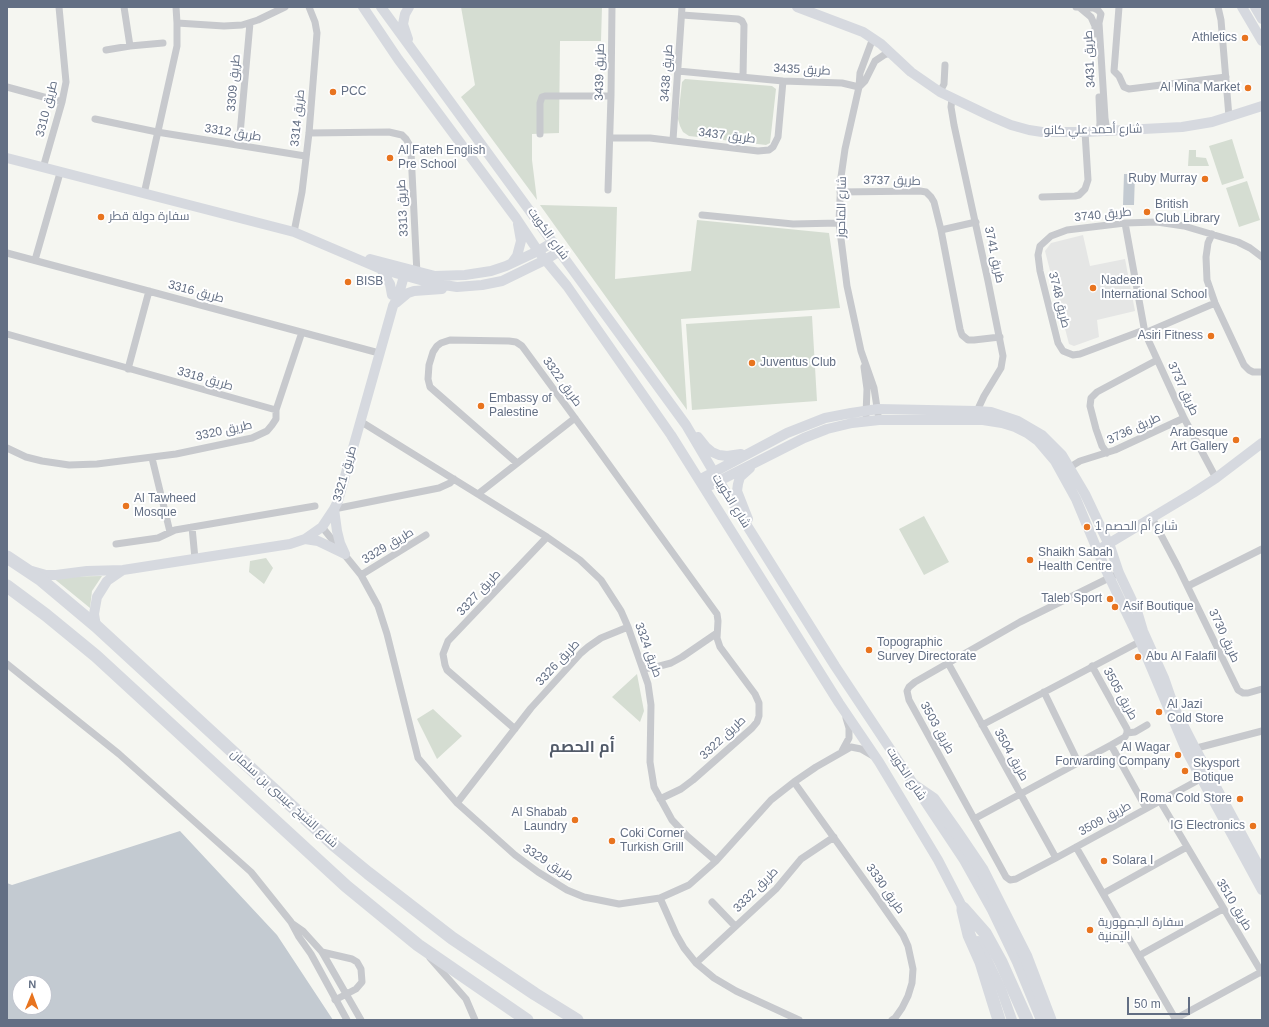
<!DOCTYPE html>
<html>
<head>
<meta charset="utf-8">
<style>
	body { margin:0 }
	#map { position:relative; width:1269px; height:1027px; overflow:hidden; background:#f5f6f1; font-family:Helvetica,sans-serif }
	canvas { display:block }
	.frame { position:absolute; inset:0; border:8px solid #636f84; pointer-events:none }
	.north { position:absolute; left:12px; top:975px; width:40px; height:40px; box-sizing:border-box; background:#fff; border:1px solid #c1c5ce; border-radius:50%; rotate:1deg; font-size:11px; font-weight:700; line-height:16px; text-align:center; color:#636f84 }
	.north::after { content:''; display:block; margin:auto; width:14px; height:18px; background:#e8741f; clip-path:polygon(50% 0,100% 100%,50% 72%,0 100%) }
	.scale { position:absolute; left:1127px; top:997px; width:63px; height:18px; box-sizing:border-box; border:2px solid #636f84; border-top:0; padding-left:5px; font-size:12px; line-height:14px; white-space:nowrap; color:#636f84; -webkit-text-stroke:3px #fff; paint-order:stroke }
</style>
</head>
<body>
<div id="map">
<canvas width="1269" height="1027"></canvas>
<div class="frame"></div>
<div class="north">N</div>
<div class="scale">50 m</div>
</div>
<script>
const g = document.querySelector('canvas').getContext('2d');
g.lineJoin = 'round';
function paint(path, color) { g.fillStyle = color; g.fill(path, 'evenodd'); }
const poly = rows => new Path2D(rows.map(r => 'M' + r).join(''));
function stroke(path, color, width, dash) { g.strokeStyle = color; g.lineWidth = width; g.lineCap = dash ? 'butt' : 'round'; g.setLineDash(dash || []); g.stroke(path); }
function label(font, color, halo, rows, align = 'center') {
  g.font = font + ' Helvetica,Cairo,sans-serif'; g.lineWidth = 4; g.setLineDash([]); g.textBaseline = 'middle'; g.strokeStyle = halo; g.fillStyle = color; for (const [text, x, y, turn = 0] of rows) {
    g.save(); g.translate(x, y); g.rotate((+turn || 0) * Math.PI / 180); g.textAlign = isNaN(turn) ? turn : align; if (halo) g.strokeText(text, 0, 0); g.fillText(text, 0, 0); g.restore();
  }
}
const built = poly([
	[1083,235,1090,266,1125,259,1135,311,1097,320,1099,337,1074,346,1069,344,1045,251,1051,243]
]);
const green = poly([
	[461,7,602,7,601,41,560,41,559,133,532,134,532,160,537,200,461,97,475,85],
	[685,79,772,86,776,89,770,143,766,145,689,136,683,132,680,126,678,119,682,82],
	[1232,139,1244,178,1222,185,1209,146],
	[1189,150,1196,150,1196,157,1206,158,1209,166,1188,166],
	[1247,181,1260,220,1239,227,1226,188],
	[540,205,617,207,615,279,691,271,697,220,829,233,840,308,681,319,687,410],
	[812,316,817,401,692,410,686,324],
	[924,516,949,562,924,575,899,529],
	[266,558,273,568,264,584,249,572,250,561],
	[102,576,92,591,90,608,52,577],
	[637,674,644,711,640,722,612,697],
	[433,709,462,736,437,759,417,719]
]);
const water = poly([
	[1124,174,1135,174,1134,205,1123,205],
	[180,831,277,935,333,1020,7,1020,7,883,12,885],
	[20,983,44,983,44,1007,20,1007]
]);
const street = poly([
	[124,7,130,46],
	[1076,7,1094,8,1098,10,1101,14,1099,23,1105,118,1107,131],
	[1079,7,1091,17,1095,26,1095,34],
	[1119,7,1114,71,1119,76,1124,87,1129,89,1226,77],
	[1218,7,1221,20,1229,117],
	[682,15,738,19,742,21,744,25,743,77],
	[177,23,224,26,242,25,258,20,285,7],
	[873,38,860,73,859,87,845,149,841,177,839,223,847,286,855,323,861,351,874,388,878,414],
	[106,50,130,46,163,43],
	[678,71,783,81,842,83,859,87],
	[7,87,62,102],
	[859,87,865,81,875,61,884,55,891,53],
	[940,92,944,84,945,65],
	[1099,97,1100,123,1099,131],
	[952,99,951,107,954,125,988,281,1003,356,1001,368,984,396,977,411],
	[95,119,157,132,305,156],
	[309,133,389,132,402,135,406,139,409,144,411,152,417,274],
	[540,134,540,103,542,97,545,96,611,96],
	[610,138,650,138,758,151,769,150,773,147,778,137,783,81],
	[673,140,682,7],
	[239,145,250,23],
	[43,168,62,102,66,82,59,7],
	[608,190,611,96,612,7],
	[840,192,920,191,926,192,931,197,934,202,941,230,960,329,962,335,968,340,974,340,1000,337],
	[144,194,177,46,177,23,176,7],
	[1042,197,1075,196,1079,195,1085,189,1088,180,1085,132],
	[702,215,793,224,839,223],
	[1125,223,1145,333,1184,418,1216,478],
	[941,230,976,222],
	[294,232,302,192,309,133,317,33,315,22,309,7],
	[1212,234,1208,243,1206,257,1207,280,1215,303,1244,365,1249,370,1253,372,1262,372],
	[7,253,379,353],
	[35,260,60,173],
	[1144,330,1080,354,1073,355,1063,351,1058,343,1040,271,1038,255,1040,246,1051,236,1067,230,1125,223,1157,222,1184,226,1238,242,1250,248,1262,257],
	[1145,333,1215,303],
	[7,334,276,410],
	[864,367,867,389,866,415],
	[128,369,149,291],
	[360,421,547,537,580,560,601,580,621,611,628,627,648,684,651,705,650,762,654,787,672,820,687,836,716,861],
	[7,448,26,457,42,461,69,465,97,464,176,454,252,438,267,431,272,425,276,419,276,410,302,332],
	[1107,453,1102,446,1096,429,1090,406,1091,398,1097,392,1157,360],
	[152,458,170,532],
	[517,463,430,387,428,379,429,365,433,352,437,346,441,343,450,340,509,341,516,342,522,346,594,444,717,614,718,621,717,638,720,647,755,694,759,703,759,716,757,722,752,728,693,780,681,789,660,799],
	[1067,469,1080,461,1115,450,1184,418],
	[478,494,575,418],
	[334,509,439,488,450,483,454,479],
	[1152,518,1178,567,1238,690,1243,693,1248,693,1262,689],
	[192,527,195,559],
	[322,527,361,575,378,606,387,634,418,758,457,803,515,855,538,872,567,890,584,897,619,904,660,898,689,885,716,861,771,800,794,782,816,767,851,747,861,749,873,756],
	[116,544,158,538,175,530,315,506],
	[361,575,426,535],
	[1113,576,1020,622,915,682,909,687,907,691,909,700,1006,877,1010,880,1016,879,1056,858,1204,777],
	[1188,586,1262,549],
	[948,663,1056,858],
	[7,664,119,754,251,872,291,922,299,937,311,954,347,1020],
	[1092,666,1127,729,1127,733],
	[643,669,656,667,671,663,682,657,717,633],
	[1044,692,1078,762],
	[982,725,1143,640],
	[515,729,447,670,445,665,443,654,448,641,547,537],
	[1111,745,1146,808],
	[1193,749,1262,731],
	[842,751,849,738,849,728,846,718],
	[794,782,875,895,903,935,908,946,913,969,912,983,908,996,902,1008,895,1018,892,1020],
	[1160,801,1262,973],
	[457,803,531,708,581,653,588,647,601,638,628,627],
	[974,819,1111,745,1125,737,1127,733,1135,732,1147,725],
	[1076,847,1176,1020],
	[1104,893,1187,847],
	[660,898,676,934,684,948,696,963,714,978,736,991,799,1020],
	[712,902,735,926],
	[293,924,303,931,322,952,361,1020],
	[322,952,352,959,357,962,361,969,362,982,356,989,335,1000],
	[1140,955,1223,909],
	[430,958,466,999,475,1020],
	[696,963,776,889,801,859,834,837],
	[1175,1019,1261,972]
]);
const secondary = poly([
	[363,7,398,59,516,218,538,251,567,286,671,435,839,703,879,762,938,860,966,914],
	[381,7,686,425,719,481,835,666,964,860,992,910,1017,962,1041,1020],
	[797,7,863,32,881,44,911,72,940,92,990,116,1011,125,1029,130,1042,132,1085,132,1182,127,1212,122,1262,106],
	[1242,7,1262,41],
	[1255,7,1262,19],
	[408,39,403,24,405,14,409,7],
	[7,158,294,232,381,269,431,283,457,287,482,285,502,281,545,260,560,251],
	[370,259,435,276,465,275,491,271,506,266,538,251,553,242],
	[512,263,517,256,521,241,518,224],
	[381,269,390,284,392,295],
	[396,303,408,293,414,291,442,289],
	[698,437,706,447,712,452,719,455,727,456,741,454],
	[699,480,787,433,825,418,851,413,878,409,977,411,991,412,1018,421,1042,435,1062,455,1085,494,1111,549,1119,573,1137,611,1143,631,1164,678,1174,707,1195,748,1262,872],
	[705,488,804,438,827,429,852,423,879,420,983,420,1002,423,1015,427,1027,433,1038,441,1055,461,1076,499,1104,566,1140,641,1186,750,1262,890],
	[334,509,337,531,340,543,345,554],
	[748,519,737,491,738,484,740,477,750,468],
	[305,539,318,541,345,554],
	[1103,547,1193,493,1216,478,1262,443],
	[32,571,46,575,56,575,87,571,123,570,290,544,305,539,322,527,334,509,338,501,393,306,398,297,404,276,403,271,399,267],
	[96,626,94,614,97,597,107,581,123,570],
	[978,941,1001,989,1012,1020]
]);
const highway = poly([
	[7,557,40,579,96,626,334,845,368,873,452,938,535,994,577,1020],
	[7,586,46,615,96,656,346,886,418,945,527,1020],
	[914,786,933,799,957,833,982,870,1026,957,1050,1020],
	[963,908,985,933,1001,962,1027,1020],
	[963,910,969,935,981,962,999,1020]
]);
const markers = [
	[1245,38,4,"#e8741f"],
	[1248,88,4,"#e8741f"],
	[333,92,4,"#e8741f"],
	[390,158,4,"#e8741f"],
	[1205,179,4,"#e8741f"],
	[1147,212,4,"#e8741f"],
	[101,217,4,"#e8741f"],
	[348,282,4,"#e8741f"],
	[1093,288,4,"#e8741f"],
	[1211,336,4,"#e8741f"],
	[752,363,4,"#e8741f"],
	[481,406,4,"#e8741f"],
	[1236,440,4,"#e8741f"],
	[126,506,4,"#e8741f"],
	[1087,527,4,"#e8741f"],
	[1030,560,4,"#e8741f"],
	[1110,599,4,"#e8741f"],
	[1115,607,4,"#e8741f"],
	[869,650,4,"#e8741f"],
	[1138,657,4,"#e8741f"],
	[1159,712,4,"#e8741f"],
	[1178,755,4,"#e8741f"],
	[1185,771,4,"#e8741f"],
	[1240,799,4,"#e8741f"],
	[575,820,4,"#e8741f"],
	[1253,826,4,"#e8741f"],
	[612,841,4,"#e8741f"],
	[1104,861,4,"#e8741f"],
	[1090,930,4,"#e8741f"]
];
const poiNames = [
	["Athletics",1237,38,"right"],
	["Al Mina Market",1240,88,"right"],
	["PCC",341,92],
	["Al Fateh English",398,151],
	["Pre School",398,165],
	["Ruby Murray",1197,179,"right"],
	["British",1155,205],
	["Club Library",1155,219],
	["سفارة دولة قطر",109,217],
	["Nadeen",1101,281],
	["International School",1101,295],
	["BISB",356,282],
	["Asiri Fitness",1203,336,"right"],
	["Juventus Club",760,363],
	["Embassy of",489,399],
	["Palestine",489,413],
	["Arabesque",1228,433,"right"],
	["Art Gallery",1228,447,"right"],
	["Al Tawheed",134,499],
	["Mosque",134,513],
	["شارع أم الحصم 1",1095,527],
	["Shaikh Sabah",1038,553],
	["Health Centre",1038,567],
	["Taleb Sport",1102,599,"right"],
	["Asif Boutique",1123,607],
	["Topographic",877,643],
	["Survey Directorate",877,657],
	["Abu Al Falafil",1146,657],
	["Al Jazi",1167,705],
	["Cold Store",1167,719],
	["Al Wagar",1170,748,"right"],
	["Forwarding Company",1170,762,"right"],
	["Skysport",1193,764],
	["Botique",1193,778],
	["Roma Cold Store",1232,799,"right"],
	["Al Shabab",567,813,"right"],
	["Laundry",567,827,"right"],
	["IG Electronics",1245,826,"right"],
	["Coki Corner",620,834],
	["Turkish Grill",620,848],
	["Solara I",1112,861],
	["سفارة الجمهورية",1098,923],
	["اليمنية",1098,937]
];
const streetNames = [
	["طريق 3431",1090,59,-93],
	["طريق 3435",802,70,3],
	["طريق 3439",600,72,-89],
	["طريق 3438",667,73,-86],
	["طريق 3309",234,83,-85],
	["طريق 3310",47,109,-76],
	["طريق 3314",298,118,-84],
	["شارع أحمد علي كانو",1093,130,-1],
	["طريق 3312",233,133,9],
	["طريق 3437",727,136,7],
	["طريق 3737",892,181,1],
	["شارع الماحوز",842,207,-89],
	["طريق 3313",403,208,-93],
	["طريق 3740",1103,215,-6],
	["شارع الكويت",548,234,54],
	["طريق 3741",994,255,78],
	["طريق 3316",196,292,15],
	["طريق 3748",1059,300,76],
	["طريق 3318",205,379,16],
	["طريق 3322",562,382,54],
	["طريق 3737",1183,389,65],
	["طريق 3736",1134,429,-25],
	["طريق 3320",224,431,-12],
	["طريق 3321",345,474,-74],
	["شارع الكويت",731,501,58],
	["طريق 3329",388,546,-31],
	["طريق 3327",479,593,-47],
	["طريق 3730",1224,636,65],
	["طريق 3324",648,650,70],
	["طريق 3326",558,663,-47],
	["طريق 3505",1120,694,61],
	["طريق 3503",937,728,61],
	["طريق 3322",723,738,-43],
	["طريق 3504",1011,755,61],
	["شارع الكويت",906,774,56],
	["شارع الشيخ عيسى بن سلمان",284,799,42],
	["طريق 3509",1105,819,-29],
	["طريق 3329",548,863,33],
	["طريق 3330",885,889,55],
	["طريق 3332",756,890,-45],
	["طريق 3510",1234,905,59]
];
const districtNames = [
	["أم الحصم",582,748]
];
paint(built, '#e5e6e5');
paint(green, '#d5ddd2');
paint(water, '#c3cad1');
stroke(street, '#c7c9cd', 7);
stroke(secondary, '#d6d9df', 10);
stroke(highway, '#d6d9df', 13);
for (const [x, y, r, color] of markers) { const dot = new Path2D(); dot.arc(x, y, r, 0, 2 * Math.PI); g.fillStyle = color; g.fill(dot); stroke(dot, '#fff', 1.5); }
label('12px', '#636f84', '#fff', poiNames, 'left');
label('12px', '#636f84', '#fff', streetNames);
label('bold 16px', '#515a68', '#fff', districtNames);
</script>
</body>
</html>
